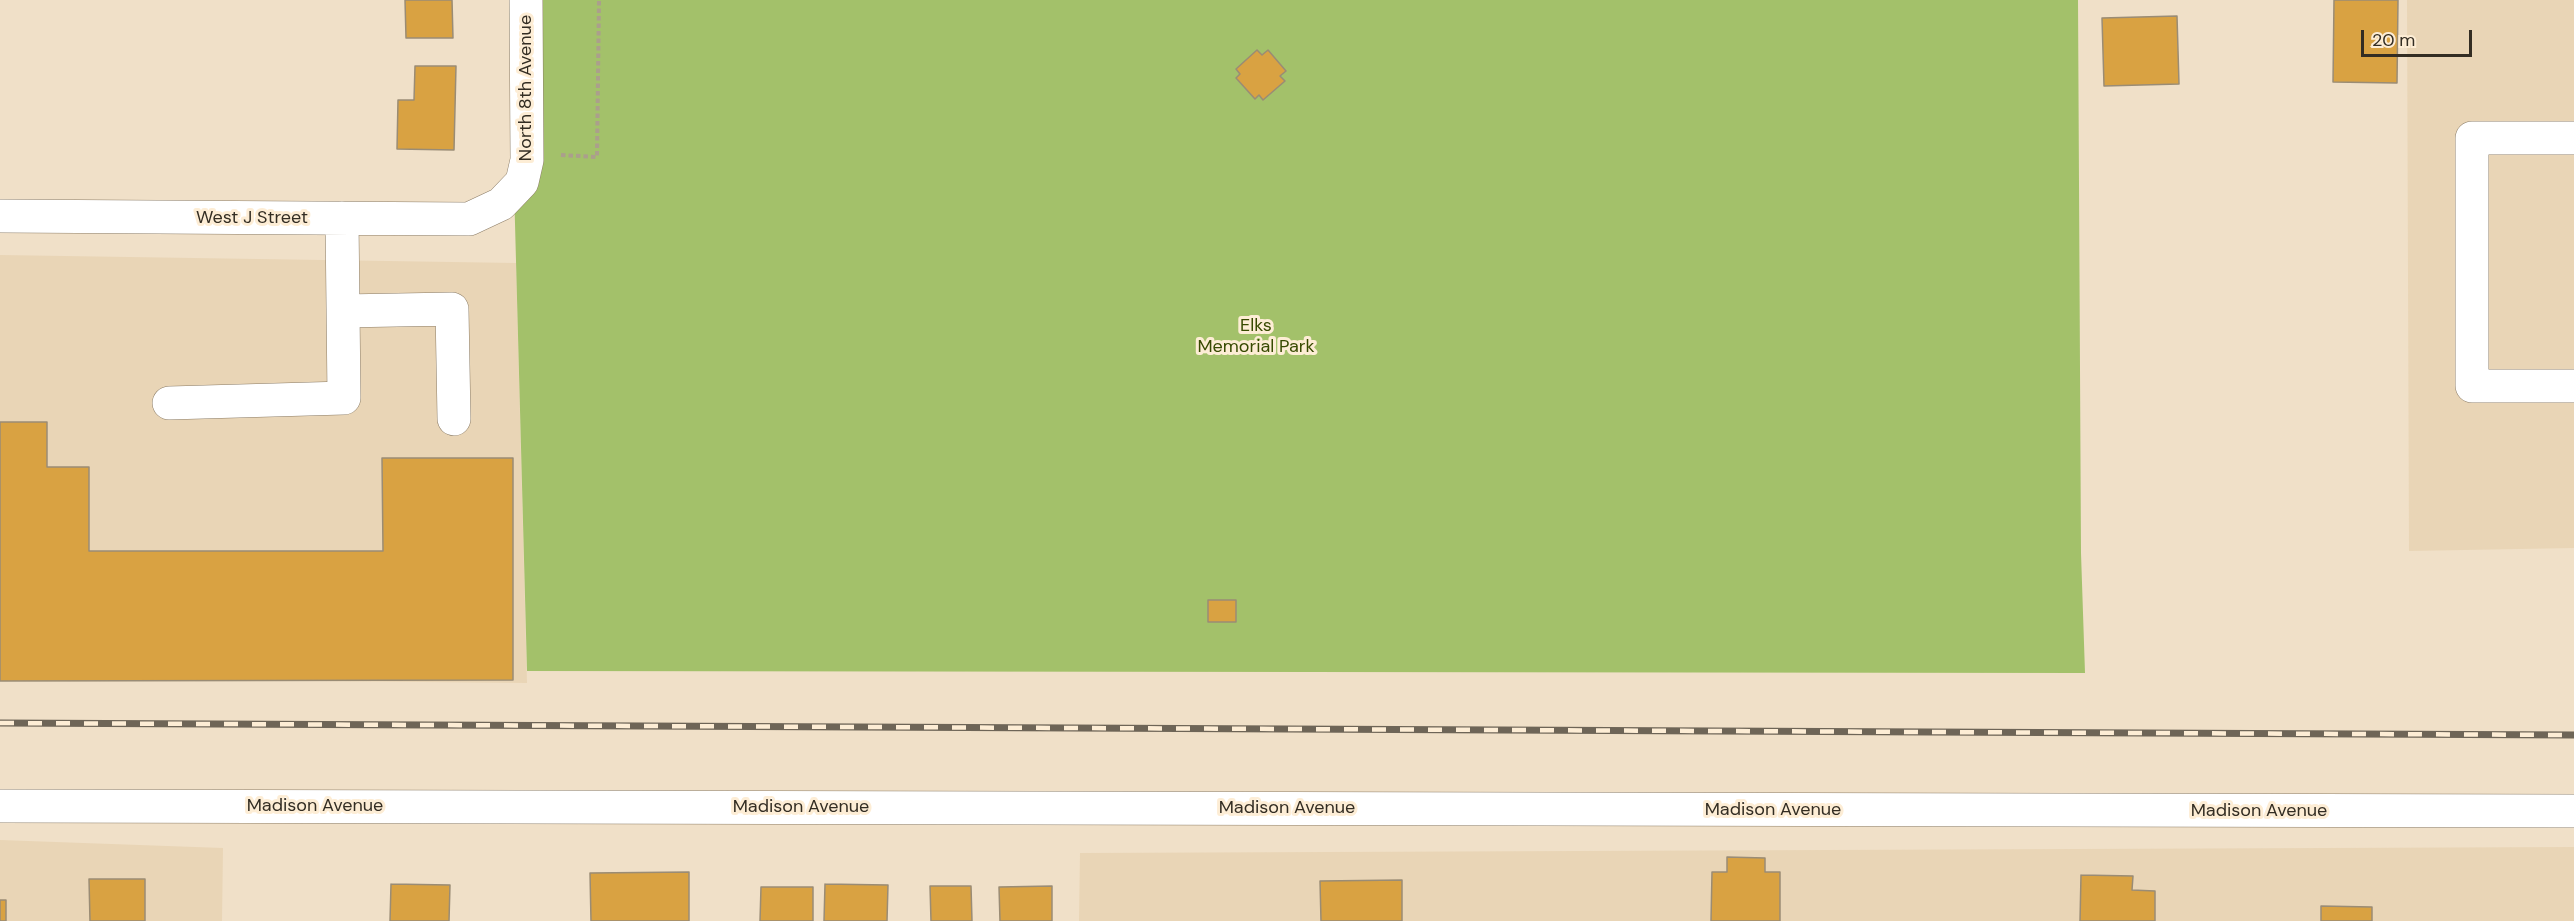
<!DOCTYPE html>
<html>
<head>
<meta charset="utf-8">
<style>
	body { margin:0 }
	#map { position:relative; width:2574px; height:921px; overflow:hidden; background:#f0e0c8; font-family:"DM Sans",sans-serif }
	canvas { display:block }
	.scale { position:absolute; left:2361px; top:30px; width:111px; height:27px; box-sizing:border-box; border:3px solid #332d23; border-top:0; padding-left:8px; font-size:18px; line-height:21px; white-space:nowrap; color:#332d23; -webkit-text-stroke:4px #fdedd5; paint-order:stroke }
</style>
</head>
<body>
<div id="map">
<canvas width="2574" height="921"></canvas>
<div class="scale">20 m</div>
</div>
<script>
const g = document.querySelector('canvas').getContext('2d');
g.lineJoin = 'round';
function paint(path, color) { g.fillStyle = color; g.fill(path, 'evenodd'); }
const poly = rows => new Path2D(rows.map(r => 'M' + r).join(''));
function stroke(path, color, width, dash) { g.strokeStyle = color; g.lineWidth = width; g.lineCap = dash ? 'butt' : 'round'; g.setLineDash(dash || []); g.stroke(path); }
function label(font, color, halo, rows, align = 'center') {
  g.font = font + ' "DM Sans",sans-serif'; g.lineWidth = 6; g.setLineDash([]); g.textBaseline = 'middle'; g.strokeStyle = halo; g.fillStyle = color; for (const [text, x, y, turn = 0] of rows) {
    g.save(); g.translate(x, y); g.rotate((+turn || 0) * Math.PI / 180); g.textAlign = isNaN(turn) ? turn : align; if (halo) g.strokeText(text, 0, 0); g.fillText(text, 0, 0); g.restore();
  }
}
const built = poly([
	[2407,0,2574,0,2574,548,2409,551],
	[0,255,516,263,527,683,0,678],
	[0,840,223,848,222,921,0,921],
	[2574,847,2574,921,1079,921,1080,853]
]);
const green = poly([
	[509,0,2078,0,2081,553,2085,673,527,671]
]);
const building = poly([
	[405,0,452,0,453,38,406,38,405,0],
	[2334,0,2398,0,2397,83,2333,82,2334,0],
	[2177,16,2179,84,2104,86,2102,18,2177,16],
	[1257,50,1262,55,1268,50,1286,71,1280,76,1285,81,1263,100,1259,95,1255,99,1236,78,1240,74,1236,69,1257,50],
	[415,66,456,66,454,150,397,149,398,100,414,100,415,66],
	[0,422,47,422,47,467,89,467,89,551,383,551,382,458,513,458,513,680,0,681,0,422],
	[1208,600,1236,600,1236,622,1208,622,1208,600],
	[1727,857,1765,858,1765,872,1780,872,1780,921,1711,921,1712,872,1727,872,1727,857],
	[689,872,689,921,591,921,590,873,689,872],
	[2081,875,2133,876,2132,890,2155,891,2155,921,2080,921,2081,875],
	[89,879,145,879,145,921,90,921,89,879],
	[1402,880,1402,921,1321,921,1320,881,1402,880],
	[391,884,450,885,449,921,390,921,391,884],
	[825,884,888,885,887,921,824,921,825,884],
	[930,886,971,886,972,921,931,921,930,886],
	[1052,886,1052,921,1000,921,999,887,1052,886],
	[761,887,813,887,813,921,760,921,761,887],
	[0,900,6,900,6,921,0,921,0,900],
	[2321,906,2372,907,2372,921,2321,921,2321,906]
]);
const path = poly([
	[561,155,597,157,599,0]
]);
const minor = poly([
	[2574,138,2472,138,2472,386,2574,386],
	[0,216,469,219,501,204,522,182,527,160,526,0],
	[343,311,452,309,454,419],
	[169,403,344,398,342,218],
	[0,806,2574,811]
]);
const rail = poly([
	[0,723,2574,735]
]);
const streetNames = [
	["North 8th Avenue",526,88,-90],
	["West J Street",252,218],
	["Madison Avenue",315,806],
	["Madison Avenue",801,807],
	["Madison Avenue",1287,808],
	["Madison Avenue",1773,810],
	["Madison Avenue",2259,811]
];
const parkNames = [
	["Elks",1256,326],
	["Memorial Park",1256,347]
];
paint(built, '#e9d5b6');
paint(green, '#a3c16a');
paint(building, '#d9a242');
stroke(building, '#9a8c75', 1.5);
stroke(minor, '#8c7d67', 34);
stroke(path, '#ab9f8c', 4, [4.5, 3]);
stroke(minor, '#fff', 33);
stroke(rail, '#6e6557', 7);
stroke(rail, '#fdedd5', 4.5, [14]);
label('18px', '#332d23', '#fdedd5', streetNames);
label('18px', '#374a00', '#fdedd5', parkNames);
</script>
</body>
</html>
